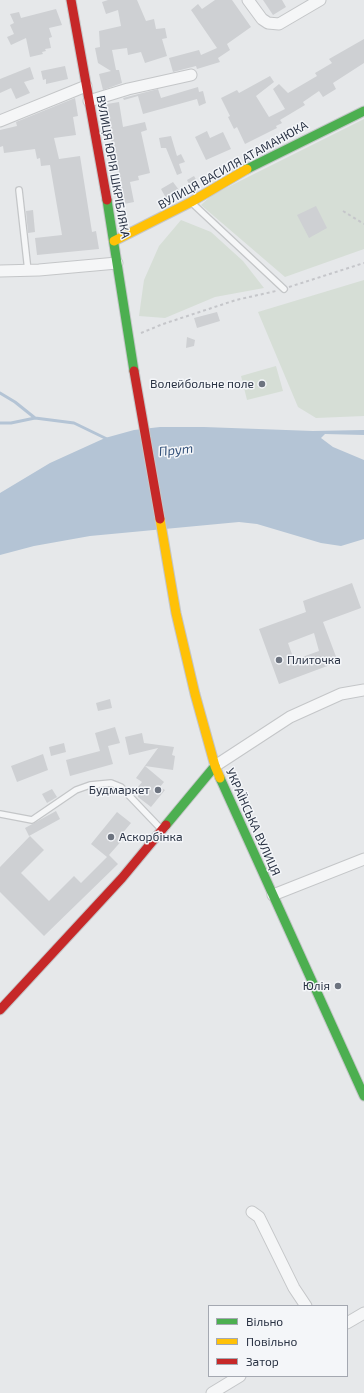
<!DOCTYPE html>
<html>
<head>
<meta charset="utf-8">
<style>
	body { margin:0 }
	#map { position:relative; width:364px; height:1393px; overflow:hidden; background:#e6e8ea; font-family:"Exo 2",sans-serif }
	canvas { display:block }
	.legend { position:absolute; left:208px; top:1305px; width:140px; height:72px; box-sizing:border-box; background:#f4f6f9; border:1px solid #a4a8b1; margin:0; padding:5px 7px; list-style:none; font-size:12px; color:#2b3445 }
	.legend li { display:flex; align-items:center; gap:8px; height:20px }
	.legend b { width:20px; border:1px solid #a4a8b1 }
</style>
</head>
<body>
<div id="map">
<canvas width="364" height="1393"></canvas>
<ul class="legend">
<li><b style="height:5px;background:#4caf50"></b>Вільно</li>
<li><b style="height:5px;background:#ffc107"></b>Повільно</li>
<li><b style="height:5px;background:#c62828"></b>Затор</li>
</ul>
</div>
<script>
const g = document.querySelector('canvas').getContext('2d');
g.lineJoin = 'round';
function paint(path, color) { g.fillStyle = color; g.fill(path, 'evenodd'); }
const poly = rows => new Path2D(rows.map(r => 'M' + r).join(''));
function stroke(path, color, width, dash) { g.strokeStyle = color; g.lineWidth = width; g.lineCap = dash ? 'butt' : 'round'; g.setLineDash(dash || []); g.stroke(path); }
function label(font, color, halo, rows, align = 'center') {
  g.font = font + ' "Exo 2",sans-serif'; g.lineWidth = 3; g.setLineDash([]); g.textBaseline = 'middle'; g.strokeStyle = halo; g.fillStyle = color; for (const [text, x, y, turn = 0] of rows) {
    g.save(); g.translate(x, y); g.rotate((+turn || 0) * Math.PI / 180); g.textAlign = isNaN(turn) ? turn : align; if (halo) g.strokeText(text, 0, 0); g.fillText(text, 0, 0); g.restore();
  }
}
const green = poly([
	[364,119,364,249,285,277,201,205,212,195],
	[181,220,211,232,243,261,264,288,215,297,165,318,139,316,144,280,159,246],
	[364,280,364,416,316,418,298,407,258,312],
	[276,366,283,391,247,400,241,376]
]);
const water = poly([
	[160,427,204,427,313,431,364,430,364,435,325,434,321,438,333,447,364,460,364,539,341,546,321,543,257,524,239,522,90,536,34,546,0,555,0,493,50,463,105,438,134,430]
]);
const stream = poly([
	[0,393,15,402,35,418,74,423,107,439],
	[0,423,11,423,35,418]
]);
const building = poly([
	[108,0,137,0,146,21,154,19,156,29,165,28,167,38,162,39,167,56,145,63,141,52,128,55,127,48,112,50,116,70,119,70,122,83,103,90,99,74,111,71,98,63,95,48,100,47,99,31,121,26,118,10,106,14,102,2],
	[215,0,232,0,251,27,227,44,230,50,218,58,220,62,197,69,196,66,173,72,169,58,199,50,201,55,217,48,191,10,198,4,202,9],
	[263,0,282,0,286,7,273,15],
	[56,9,62,25,49,28,52,37,49,38,51,48,45,49,46,51,42,52,43,54,30,57,26,38,11,45,7,37,14,34,10,25,14,23,10,14,19,12,21,18],
	[364,39,364,63,333,83,336,89,323,97,319,91,303,102,305,105,280,120,282,123,276,126,277,128,245,144,237,127,234,129,228,117,230,116,221,98,237,90,239,93,270,76,274,82,256,96,269,117,285,109,273,89,279,84,288,93,317,76,315,73,332,63,329,59],
	[65,66,68,79,46,84,46,79,43,80,41,71],
	[30,67,34,79,24,82,30,93,16,99,11,88,0,93,0,79],
	[198,87,199,92,203,91,206,103,199,106,197,99,143,114,138,96,124,100,123,98,158,89,161,98],
	[75,98,78,116,73,117,76,135,54,138,59,159,80,156,92,232,96,231,99,249,37,255,35,238,62,235,50,165,41,166,40,158,37,159,35,149,4,153,3,146,0,147,0,130,17,126,16,122],
	[119,102,123,127,145,122,147,130,141,132,150,173,138,176,139,180,130,182,134,202,124,204,117,159,115,159,109,130,111,129,107,104],
	[207,131,210,138,223,132,231,149,206,160,195,137],
	[171,136,177,156,181,154,185,162,179,164,182,173,177,175,166,148,161,148,159,138],
	[194,176,198,183,191,188,187,180],
	[173,182,179,190,166,198,161,189],
	[316,206,327,228,309,238,297,215],
	[33,210,35,232,28,233,26,211],
	[217,312,220,321,197,328,194,318],
	[187,337,195,340,194,346,186,348],
	[352,583,361,608,323,622,338,662,279,684,259,629,306,612,303,601],
	[314,633,319,651,294,660,288,643],
	[110,699,112,708,98,711,96,703],
	[115,727,120,743,108,746,113,764,70,776,66,760,100,751,95,733],
	[142,733,144,743,174,747,172,755,175,756,173,770,145,766,164,782,160,787,165,790,151,807,138,797,137,788,142,782,136,778,158,748,129,755,125,737],
	[64,743,66,752,51,756,49,747],
	[43,754,48,770,17,782,11,766],
	[52,789,57,797,47,803,42,794],
	[56,811,60,819,29,836,25,828],
	[117,812,131,823,121,835,124,838,109,855,118,864,44,936,0,892,0,867,30,836,44,850,21,873,49,901,74,876,81,883,107,857,91,844]
]);
const path = poly([
	[343,211,364,224],
	[289,287,364,263],
	[141,333,163,324,236,300,276,291]
]);
const lane = poly([
	[19,190,28,271],
	[192,203,284,289],
	[0,814,32,820,76,790,90,785,111,783,121,787,162,830]
]);
const street = poly([
	[248,0,262,19,268,23,279,24,320,0],
	[89,101,128,89,191,75],
	[0,121,86,86],
	[0,271,39,270,117,263],
	[215,766,290,717,341,694,364,690],
	[273,895,364,859],
	[252,1212,259,1217,294,1288,306,1306],
	[347,1323,364,1313],
	[212,1393,240,1376]
]);
const fast = poly([
	[247,169,364,111],
	[107,200,134,371],
	[220,778,364,1096],
	[166,825,215,766]
]);
const slow = poly([
	[114,241,191,202,247,169],
	[160,519,176,613,195,694,215,766,220,778]
]);
const jam = poly([
	[71,0,107,200],
	[134,371,160,519],
	[0,1010,122,878,166,825]
]);
const markers = [
	[262,384,4,"#6c737f"],
	[279,660,4,"#6c737f"],
	[158,790,4,"#6c737f"],
	[111,837,4,"#6c737f"],
	[338,986,4,"#6c737f"]
];
const streetNames = [
	["ВУЛИЦЯ ВАСИЛЯ АТАМАНЮКА",233,165,-29],
	["ВУЛИЦЯ ЮРІЯ ШКРІБЛЯКА",113,167,80],
	["УКРАЇНСЬКА ВУЛИЦЯ",253,822,66]
];
const poiNames = [
	["Волейбольне поле",254,384],
	["Плиточка",287,660,"left"],
	["Будмаркет",150,790],
	["Аскорбінка",119,837,"left"],
	["Юлія",330,986]
];
const waterNames = [
	["Прут",176,450,-6]
];
paint(green, '#d6ded6');
paint(water, '#b4c4d5');
stroke(stream, '#b4c4d5', 3);
paint(building, '#ced0d3');
stroke(lane, '#c4c6c8', 8);
stroke(street, '#c4c6c8', 13);
stroke(fast, '#c4c6c8', 11);
stroke(slow, '#c4c6c8', 11);
stroke(jam, '#c4c6c8', 11);
stroke(path, '#c5c6ca', 2, [3, 3]);
stroke(lane, '#f5f6f7', 5.5);
stroke(street, '#f5f6f7', 11);
stroke(fast, '#4caf50', 9);
stroke(slow, '#ffc107', 9);
stroke(jam, '#c62828', 9);
for (const [x, y, r, color] of markers) { const dot = new Path2D(); dot.arc(x, y, r, 0, 2 * Math.PI); g.fillStyle = color; g.fill(dot); stroke(dot, '#f4f6f9', 1.5); }
label('12px', '#2b3445', '#f4f6f9', streetNames);
label('12px', '#2b3445', '#f4f6f9', poiNames, 'right');
label('italic 13px', '#34527a', '#f4f6f9', waterNames);
</script>
</body>
</html>
